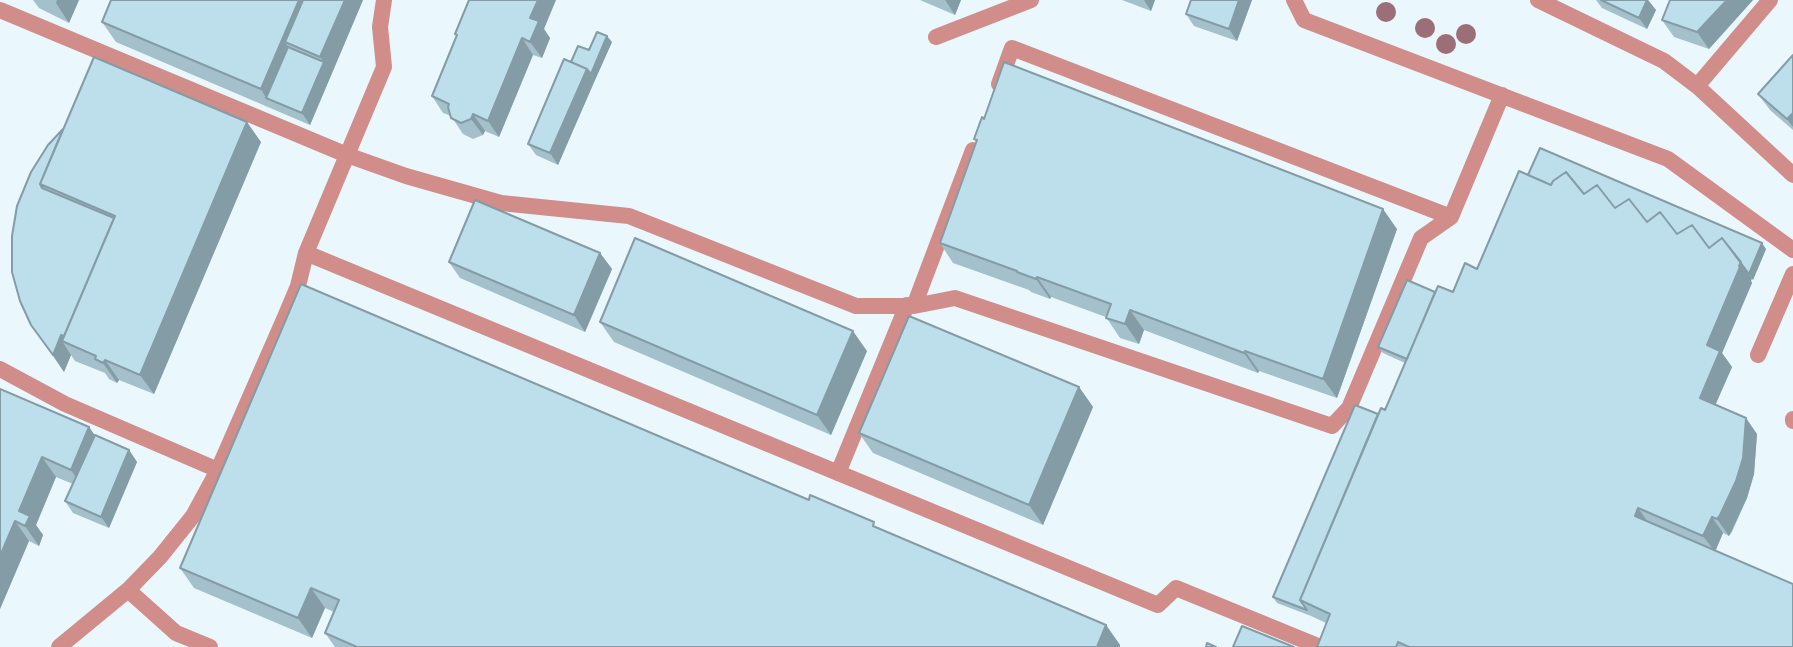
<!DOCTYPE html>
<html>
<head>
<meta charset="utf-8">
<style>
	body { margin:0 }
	canvas { display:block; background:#eaf7fd }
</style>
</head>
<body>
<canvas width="1793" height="647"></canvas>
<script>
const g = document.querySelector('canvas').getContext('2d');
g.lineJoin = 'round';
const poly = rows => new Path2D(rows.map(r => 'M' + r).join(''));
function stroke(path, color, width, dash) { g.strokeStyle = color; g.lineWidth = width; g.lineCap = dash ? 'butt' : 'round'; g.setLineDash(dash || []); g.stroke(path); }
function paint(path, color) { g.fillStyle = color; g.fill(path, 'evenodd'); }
const service = poly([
	[1294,0,1304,20,1668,159,1793,250],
	[1538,0,1664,61,1697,86,1793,175],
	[0,10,347,155,406,176,501,203,629,216,856,306,914,306,955,298,1332,426,1349,408,1421,238,1451,217,1502,95],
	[936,37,1031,0],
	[999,84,1012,48,1451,217],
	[1697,86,1770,0],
	[306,253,1158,605,1176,588,1320,647],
	[914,306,973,150],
	[1758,355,1793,274],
	[0,369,65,404,218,470],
	[1793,419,1793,421],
	[838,473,907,305],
	[128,590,176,633,210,647],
	[59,647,128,590,160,557,193,516,218,470,285,317,298,286,306,253,384,67,380,27,384,0]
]);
const trees = [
	[1386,12],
	[1425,28],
	[1466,34],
	[1446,44]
];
const wall = poly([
	[33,0,79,0,69,23,39,8],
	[111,0,363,0,310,125,116,42,102,22],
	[920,0,961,0,955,15],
	[1122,0,1155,0,1151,11],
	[1191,0,1252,0,1237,41,1194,26,1186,14],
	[1596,0,1648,0,1656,10,1647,29,1602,8],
	[1753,0,1709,49,1674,37,1662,20],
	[544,29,550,38,542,58,533,55,499,137,485,131,483,135,473,139,463,134,451,116,443,113,432,96,457,37,455,34],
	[612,42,595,80,594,79,595,80,558,165,536,155,528,144,571,62,589,50],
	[1793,55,1793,130,1770,110,1758,94],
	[974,139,1397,229,1337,398,1259,371,1258,373,1144,330,1139,344,1120,338,1106,317,1051,297,1050,299,1031,292,1029,290,953,263,940,243,976,142],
	[261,142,154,394,119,380,117,383,109,379,105,373,75,361,71,355,64,372,31,325,31,172],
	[1528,175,1766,249,1753,280,1752,278,1751,281,1752,283,1722,353,1732,367,1715,405,1757,434,1754,474,1747,498,1732,532,1729,536,1723,533,1715,551,1793,647,1317,647,1326,623,1311,616,1277,603,1273,597,1378,414,1385,410,1405,363,1383,353,1378,347,1435,292,1453,292,1477,269],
	[600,253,612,269,585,332,460,278,449,262],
	[600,322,867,351,831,435,614,342],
	[1079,387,1093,407,1043,525,873,453,859,433],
	[0,389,89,427,95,436,129,450,137,462,109,528,73,513,65,501,73,484,56,477,36,525,43,535,39,546,29,541,0,609],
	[809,500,1106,625,1120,645,1120,647,335,647,325,633,334,612,325,608,312,638,194,588,180,568]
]);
const shadedWall = poly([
	[57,0,79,0,69,23,56,3],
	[299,0,321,0,285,42,296,58,266,98,261,89],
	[345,0,363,0,310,125,302,113,324,62,320,57],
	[538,0,556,0,544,29,550,38,542,58,530,42,530,18],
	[945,0,961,0,955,15],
	[1144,0,1155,0,1151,11],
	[1239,0,1252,0,1237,41,1229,29],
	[1647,0,1648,0,1656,10,1647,29,1639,18],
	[1727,0,1753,0,1709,49,1697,32],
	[607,36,612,42,595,80,591,74],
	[522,38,533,55,499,137,488,121],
	[587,69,595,80,558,165,550,153],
	[1793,113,1793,127,1787,119],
	[473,114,485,131,483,135,471,119],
	[247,122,261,142,154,394,140,375],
	[1383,209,1397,229,1337,398,1323,379],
	[1762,243,1766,249,1753,280,1749,274],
	[600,253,612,269,585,332,574,315],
	[1741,262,1752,278,1751,281,1752,283,1722,353,1732,367,1711,415,1700,398,1707,345],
	[1037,277,1051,297,1050,299,1036,279],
	[1130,310,1144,330,1139,344,1125,324],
	[853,331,867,351,831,435,817,415],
	[61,335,68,344,62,341,71,355,64,372,53,355],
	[1245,351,1259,371,1258,373,1244,353],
	[105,360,119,380,117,383,103,363],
	[1079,387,1093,407,1043,525,1029,505],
	[1746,418,1757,434,1754,474,1747,498,1729,536,1717,519],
	[89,427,103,447,85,490,71,470],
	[129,450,137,462,109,528,101,517],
	[42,457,56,477,36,525,43,535,39,546,25,526,19,511],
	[1638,508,1650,525,1635,516],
	[1712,517,1723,533,1715,552,1703,536],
	[15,521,29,541,0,609,0,556],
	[311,588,325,608,312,638,298,618],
	[1106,625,1120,645,1120,647,1097,647]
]);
const building = poly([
	[111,0,299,0,261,89,102,22,111,0],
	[303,0,345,0,320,57,285,42,303,0],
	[469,0,538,0,530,18,539,21,530,42,522,38,488,121,473,114,471,119,461,123,451,118,448,107,449,104,432,96,457,35,455,34,469,0],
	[1191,0,1239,0,1229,29,1186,14,1191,0],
	[1601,0,1647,0,1639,18,1601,0],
	[1670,0,1727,0,1697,32,1662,20,1670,0],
	[597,32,607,36,591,74,587,69,571,62,578,46,589,50,597,32],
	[288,47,324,62,302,113,266,98,288,47],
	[1793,55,1793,113,1787,119,1758,94,1793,55],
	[94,57,247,122,140,375,105,360,103,363,95,359,96,356,62,341,115,216,40,184,94,57],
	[564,59,587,69,550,153,528,144,564,59],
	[1004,62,1383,209,1323,379,1245,351,1244,353,1130,310,1125,324,1106,318,1111,304,1037,277,1036,279,1017,272,1017,271,940,243,977,140,974,139,982,117,984,119,1004,62],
	[63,129,40,184,42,188,114,218,64,336,61,335,53,355,31,325,20,301,12,272,12,236,17,206,31,172,48,145,63,129],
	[1540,148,1762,243,1749,274,1722,238,1709,248,1692,225,1677,234,1660,212,1647,222,1629,199,1615,208,1597,185,1584,194,1566,172,1553,181,1551,185,1528,175,1540,148],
	[1519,171,1551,185,1553,181,1566,172,1584,194,1597,185,1615,208,1629,199,1647,222,1660,212,1677,234,1692,225,1709,248,1722,238,1741,262,1739,266,1740,267,1707,345,1720,351,1700,398,1746,418,1743,458,1736,481,1720,515,1717,519,1712,517,1703,536,1638,508,1635,516,1793,584,1793,647,1409,647,1398,642,1396,647,1317,647,1330,614,1300,600,1381,408,1385,410,1438,286,1453,292,1465,263,1477,269,1519,171],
	[475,200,600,253,574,315,449,262,475,200],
	[635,238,853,331,817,415,600,322,635,238],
	[1407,280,1435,292,1407,359,1378,347,1407,280],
	[301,284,809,500,810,495,874,522,873,526,1106,625,1097,647,357,647,325,633,339,600,311,588,298,618,180,568,301,284],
	[909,316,1079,387,1029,505,859,433,909,316],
	[0,389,89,427,71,470,42,457,19,511,30,516,25,526,15,521,0,556,0,389],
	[1355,405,1378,414,1300,600,1307,610,1273,597,1355,405],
	[95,435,129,450,101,517,65,501,95,435],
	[1242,626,1294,647,1233,647,1242,626],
	[1207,643,1216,647,1206,647,1207,643]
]);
stroke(service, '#d08d89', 16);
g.fillStyle = '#9c6f78';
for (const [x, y] of trees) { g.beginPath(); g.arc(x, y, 10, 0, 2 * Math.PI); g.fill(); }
paint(wall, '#a3c0cb');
paint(shadedWall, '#849ca5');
paint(building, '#bddfec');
stroke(building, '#849ca5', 2);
</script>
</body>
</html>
